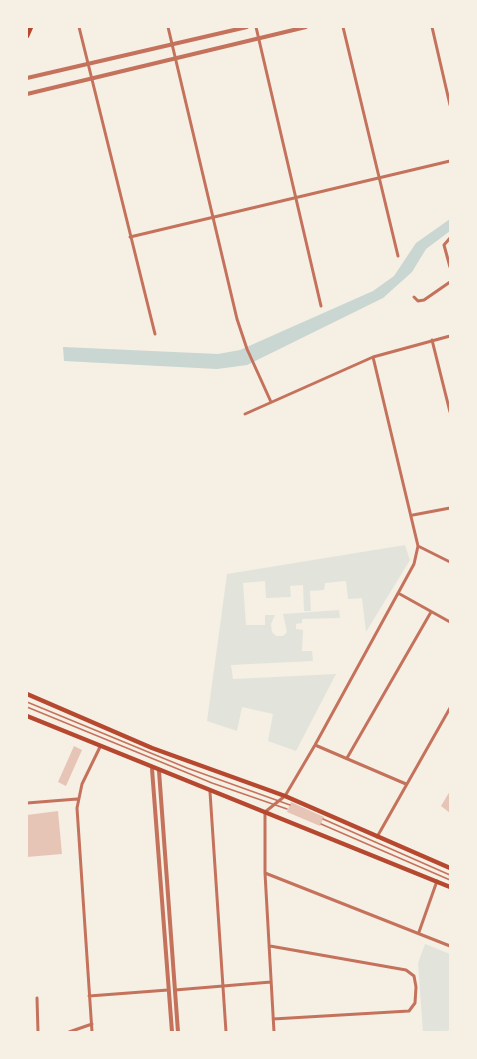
<!DOCTYPE html>
<html>
<head>
<meta charset="utf-8">
<style>
	body { margin:0 }
	#map { position:relative; width:477px; height:1059px; overflow:hidden; background:#f6efe4; font-family:"Varela Round",sans-serif }
	canvas { display:block }
	.frame { position:absolute; inset:0; border:28px solid #f6efe4; pointer-events:none }
</style>
</head>
<body>
<div id="map">
<canvas width="477" height="1059"></canvas>
<div class="frame"></div>
</div>
<script>
const g = document.querySelector('canvas').getContext('2d');
g.lineJoin = 'round';
function paint(path, color) { g.fillStyle = color; g.fill(path, 'evenodd'); }
const poly = rows => new Path2D(rows.map(r => 'M' + r).join(''));
function stroke(path, color, width, dash) { g.strokeStyle = color; g.lineWidth = width; g.lineCap = dash ? 'butt' : 'round'; g.setLineDash(dash || []); g.stroke(path); }
const green = poly([
	[405,545,410,560,366,632,362,598,348,599,346,581,325,583,324,590,310,591,311,611,304,611,303,585,290,586,291,597,266,598,265,581,243,583,246,625,265,625,265,615,275,615,271,624,272,632,276,636,283,636,287,632,283,614,339,610,340,618,302,619,302,623,296,624,296,629,303,630,302,651,312,651,313,661,231,665,233,679,336,674,296,751,268,741,273,714,242,707,237,731,207,721,227,574],
	[425,944,450,954,450,1030,444,1032,423,1032,418,963]
]);
const water = poly([
	[450,219,450,231,426,249,412,272,383,298,247,365,217,369,64,361,63,347,218,354,240,350,373,291,394,276,416,243]
]);
const building = poly([
	[74,746,82,750,66,786,58,782],
	[450,791,450,813,441,806],
	[291,802,324,817,320,826,287,812],
	[58,811,62,854,27,857,27,815]
]);
const service = poly([
	[27,702,187,768,290,805],
	[27,707,212,783,287,809],
	[323,819,450,875],
	[321,824,450,880]
]);
const minor = poly([
	[79,27,155,334],
	[168,27,237,319,247,349,271,402],
	[256,27,321,306],
	[343,27,398,256],
	[432,27,450,105],
	[130,237,450,161],
	[450,238,444,245,450,267],
	[414,297,418,301,424,300,450,282],
	[432,340,450,412],
	[245,414,373,357,450,336],
	[413,515,450,508],
	[418,546,450,562],
	[398,593,450,622],
	[315,745,406,784],
	[347,758,431,612],
	[210,792,226,1032],
	[27,803,77,799],
	[377,837,450,708],
	[265,873,450,946],
	[419,932,437,881],
	[270,946,406,970,414,976,416,987,415,1003,409,1011,273,1019],
	[175,990,271,982],
	[89,996,168,990],
	[37,998,38,1032],
	[69,1032,92,1024],
	[92,1032,77,808,82,784,100,747],
	[274,1032,265,873,265,812,285,796,315,745,414,564,418,546,373,357]
]);
const tertiary = poly([
	[27,78,247,27],
	[27,94,306,27],
	[152,769,172,1032],
	[159,771,178,1032]
]);
const secondary = poly([
	[27,694,152,748,285,796,450,868],
	[27,716,450,887]
]);
const primary = poly([
	[27,36,31,27]
]);
paint(green, '#e2e4dc');
paint(water, '#c9d6d2');
paint(building, '#e6c5b7');
stroke(service, '#c5725c', 1.5);
stroke(minor, '#c5725c', 3);
stroke(tertiary, '#c5725c', 4);
stroke(secondary, '#b5482f', 4.5);
stroke(primary, '#b5482f', 4.5);
</script>
</body>
</html>
